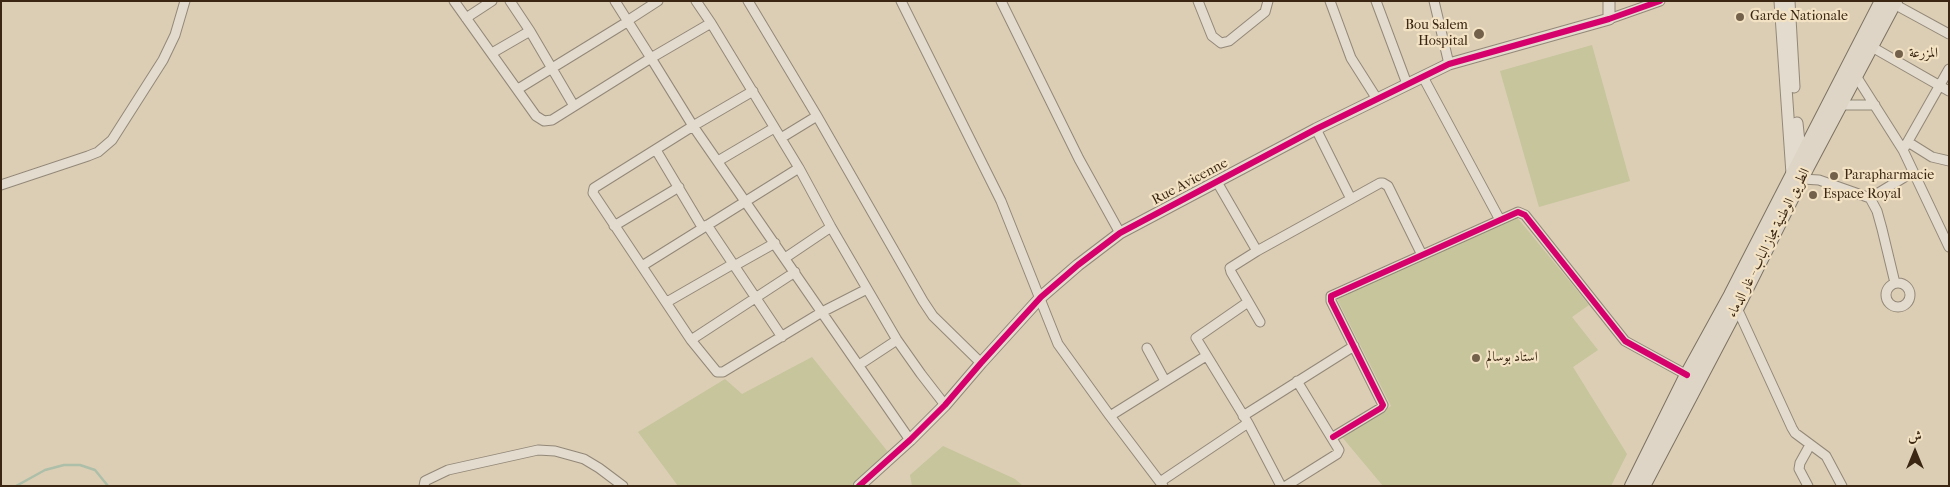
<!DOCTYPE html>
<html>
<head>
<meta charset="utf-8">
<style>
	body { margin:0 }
	#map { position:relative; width:1950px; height:487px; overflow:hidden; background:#dcceb4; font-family:"IM FELL French Canon",Amiri,serif }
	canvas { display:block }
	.frame { position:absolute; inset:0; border:2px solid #3a2612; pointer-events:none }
	.north { position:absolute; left:1890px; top:427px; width:50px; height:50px; -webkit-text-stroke:4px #f3e2c3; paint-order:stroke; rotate:0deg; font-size:14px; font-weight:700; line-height:20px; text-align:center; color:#3a2612 }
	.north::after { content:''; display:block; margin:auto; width:18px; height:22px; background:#3a2612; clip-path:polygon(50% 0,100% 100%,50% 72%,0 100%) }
</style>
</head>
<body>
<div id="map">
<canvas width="1950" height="487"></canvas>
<div class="frame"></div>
<div class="north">ش</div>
</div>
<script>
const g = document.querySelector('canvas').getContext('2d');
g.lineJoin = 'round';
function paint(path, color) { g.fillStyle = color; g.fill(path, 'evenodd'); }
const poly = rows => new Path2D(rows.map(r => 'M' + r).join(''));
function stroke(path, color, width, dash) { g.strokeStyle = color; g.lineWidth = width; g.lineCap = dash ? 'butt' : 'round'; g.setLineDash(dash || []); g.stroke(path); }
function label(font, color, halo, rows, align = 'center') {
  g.font = font + ' "IM FELL French Canon",Amiri,serif'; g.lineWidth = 4.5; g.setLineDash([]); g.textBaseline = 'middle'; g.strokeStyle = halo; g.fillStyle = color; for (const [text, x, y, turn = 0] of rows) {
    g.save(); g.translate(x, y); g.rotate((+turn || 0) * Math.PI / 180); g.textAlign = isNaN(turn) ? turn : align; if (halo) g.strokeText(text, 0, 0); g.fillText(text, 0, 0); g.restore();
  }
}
const green = poly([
	[1592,45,1630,181,1539,207,1500,71],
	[1516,216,1589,305,1572,317,1598,350,1573,367,1627,454,1611,486,1383,486,1342,437,1391,406,1337,299],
	[812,357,888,452,851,486,678,486,638,432,725,379,742,394],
	[943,446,1015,479,1023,486,912,486,910,475]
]);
const stream = poly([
	[16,486,45,470,64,465,80,465,95,470,108,486]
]);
const minor = poly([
	[454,1,536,116,544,121,552,120,651,58,615,1],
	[510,1,530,31,574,106],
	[696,1,711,23,799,168,831,227,897,340,921,374,945,405],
	[748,1,817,116,923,301,933,316,981,363],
	[901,1,1001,201,1058,344,1110,416,1163,486],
	[1001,1,1079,159,1120,233],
	[1198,1,1212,36,1221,43,1229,41,1265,12,1268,1],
	[1330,1,1351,58,1377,99],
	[1376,1,1407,84],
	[1434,1,1449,64],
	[1894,4,1949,34],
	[466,18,492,1],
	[1609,19,1660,1],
	[627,21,658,1],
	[711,23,651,58,693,126,910,440],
	[1872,47,1949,91],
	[492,53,530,31],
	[1856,76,1903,150,1949,247],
	[1423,77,1500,220],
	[518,89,627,22],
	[753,91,693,126,594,188,593,193,691,340,717,372,723,372,822,312,867,289],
	[1841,105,1875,105],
	[1316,129,1351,199],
	[781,138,817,116],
	[1908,142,1932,157,1949,161],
	[656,150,702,227],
	[1903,150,1949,69],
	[718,161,774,128],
	[1802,179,1819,180,1870,198,1913,172],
	[1217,182,1257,251],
	[1,185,88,156,98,152,112,140,163,60,175,35,185,1],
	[1870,198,1877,211,1882,229,1895,283],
	[707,225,782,337],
	[614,226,679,187],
	[785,258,831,227],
	[642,266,799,168],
	[734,266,775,243],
	'1886 295a12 12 0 1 1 24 0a12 12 0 1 1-24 0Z',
	[667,302,733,264],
	[1248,302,1196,338,1248,423,1281,486],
	[1736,306,1792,428,1795,433,1826,456,1842,486],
	[1260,322,1231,272,1230,268,1257,251,1380,183,1383,183,1388,186,1422,255],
	[691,340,795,272],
	[1147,348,1165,381],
	[859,365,897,340],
	[1110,416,1206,356],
	[1243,416,1354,346],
	[1333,437,1381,408,1383,405,1331,301,1331,296,1518,212,1525,215,1625,341,1687,375],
	[1160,482,1248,423],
	[424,486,425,481,448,470,538,450,555,451,584,459,599,468,623,486],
	[1286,486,1337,454,1339,450,1297,381],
	[1808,486,1799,469,1800,463,1810,445]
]);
const tertiary = poly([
	[1780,1,1792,174,1795,175],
	[1789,1,1794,87],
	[1797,123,1801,161],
	[859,486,910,440,945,405,981,363,1041,297,1078,265,1120,233,1316,129,1449,64,1609,19,1609,1]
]);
const primary = poly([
	[1632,486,1687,375,1731,295,1882,1],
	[1643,486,1737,307,1807,167,1895,1]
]);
const cycleway = poly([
	[1333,437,1381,408,1383,405,1331,301,1331,296,1518,212,1525,215,1625,341,1687,375],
	[859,486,910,440,945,405,981,363,1041,297,1078,265,1120,233,1316,129,1449,64,1609,19,1660,1]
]);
const markers = [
	[1740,17,5,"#73614b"],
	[1479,34,6,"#73614b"],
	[1899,54,5,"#73614b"],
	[1834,176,5,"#73614b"],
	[1813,195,5,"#73614b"],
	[1476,358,5,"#73614b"]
];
const poiNames = [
	["Garde Nationale",1750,17],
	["Bou Salem",1468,26,"right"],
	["Hospital",1468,42,"right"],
	["المزرعة",1909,54],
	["Parapharmacie",1844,176],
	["Espace Royal",1823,195],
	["استاد بوسالم",1486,358]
];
const streetNames = [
	["Rue Avicenne",1190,182,-28],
	["الطريق الوطنية مجاز الباب - غار الدماء",1769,243,-63]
];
paint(green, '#c6c59c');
stroke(stream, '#adbfa9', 2.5);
stroke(minor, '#938878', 11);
stroke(tertiary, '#938878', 13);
stroke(primary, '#7c7262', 16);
stroke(minor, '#e2dbce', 9);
stroke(tertiary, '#e2dbce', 11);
stroke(primary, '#ded5c6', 14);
stroke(cycleway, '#d6006c', 6);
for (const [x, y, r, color] of markers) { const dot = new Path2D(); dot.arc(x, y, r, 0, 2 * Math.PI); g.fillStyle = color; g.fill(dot); stroke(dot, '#f3e2c3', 2); }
label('14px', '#3a2612', '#f3e2c3', poiNames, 'left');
label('14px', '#3a2612', '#f3e2c3', streetNames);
</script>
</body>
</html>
